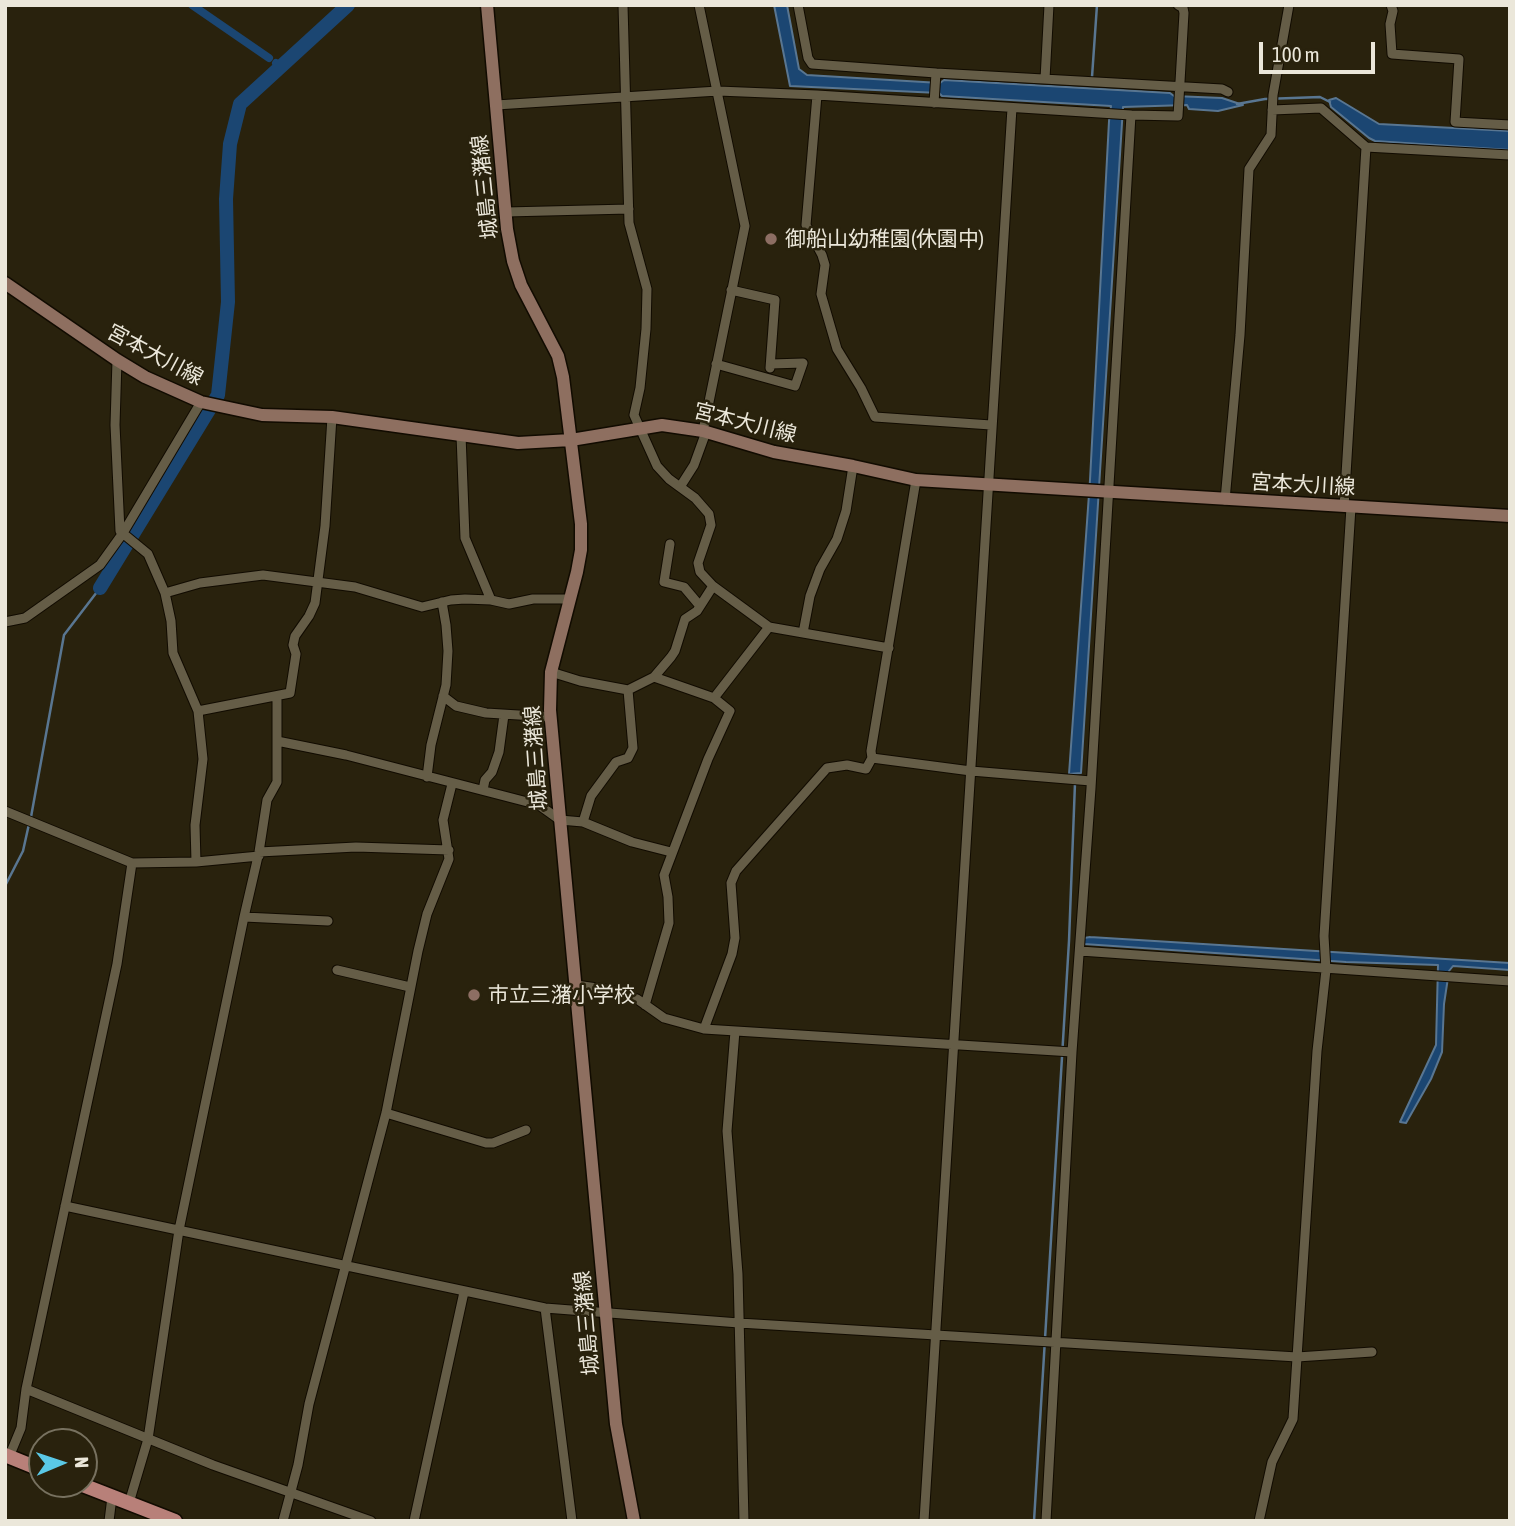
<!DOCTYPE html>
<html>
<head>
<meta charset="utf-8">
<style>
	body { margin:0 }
	#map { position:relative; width:1515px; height:1526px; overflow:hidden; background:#29220d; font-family:"Asap Condensed",sans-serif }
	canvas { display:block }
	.frame { position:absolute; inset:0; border:7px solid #ebe7da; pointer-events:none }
	.north { position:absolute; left:28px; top:1428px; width:70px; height:70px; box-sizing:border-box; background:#29220d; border:2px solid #77715f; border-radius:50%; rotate:88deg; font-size:19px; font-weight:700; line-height:28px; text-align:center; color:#ebe7da }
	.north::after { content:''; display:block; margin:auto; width:24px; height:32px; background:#5ac8e6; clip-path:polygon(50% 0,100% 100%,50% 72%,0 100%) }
	.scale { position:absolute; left:1259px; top:42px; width:116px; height:32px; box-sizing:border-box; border:4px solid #ebe7da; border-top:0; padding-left:9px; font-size:21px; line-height:24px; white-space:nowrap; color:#ebe7da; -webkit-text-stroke:5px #29220d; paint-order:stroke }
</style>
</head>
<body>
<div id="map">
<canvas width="1515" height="1526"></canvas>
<div class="frame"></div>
<div class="north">N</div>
<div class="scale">100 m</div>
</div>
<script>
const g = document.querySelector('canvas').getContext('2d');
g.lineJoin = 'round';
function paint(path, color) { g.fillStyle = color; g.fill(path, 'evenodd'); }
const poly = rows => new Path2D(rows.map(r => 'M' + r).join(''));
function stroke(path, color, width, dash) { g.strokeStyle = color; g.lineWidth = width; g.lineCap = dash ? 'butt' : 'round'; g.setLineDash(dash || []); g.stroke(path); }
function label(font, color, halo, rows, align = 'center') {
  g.font = font + ' "Asap Condensed","Noto Sans JP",sans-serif'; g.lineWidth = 5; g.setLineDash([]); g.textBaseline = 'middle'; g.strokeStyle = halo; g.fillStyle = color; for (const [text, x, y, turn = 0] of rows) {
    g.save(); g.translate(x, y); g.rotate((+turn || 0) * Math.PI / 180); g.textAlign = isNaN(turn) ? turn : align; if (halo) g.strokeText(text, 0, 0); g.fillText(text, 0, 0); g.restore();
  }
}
const water = poly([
	[774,5,787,5,799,69,807,75,940,83,944,80,1170,93,1174,96,1222,98,1243,105,1218,111,1189,109,1187,105,1123,107,1081,773,1069,774,1090,480,1109,121,1111,106,942,96,939,93,790,86,774,5],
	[1336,98,1379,124,1510,131,1510,150,1375,141,1369,138,1331,107,1329,100,1336,98],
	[1090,937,1510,963,1510,970,1453,966,1449,971,1444,1004,1442,1052,1431,1079,1406,1123,1400,1122,1436,1045,1438,965,1346,962,1084,944,1084,938,1090,937]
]);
const stream = poly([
	[1092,77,1097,5],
	[1237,104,1265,99,1320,97,1330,102],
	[31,817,64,635,100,588],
	[5,886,23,851,29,824],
	[1034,1521,1069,941,1075,783]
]);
const canal = poly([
	[192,5,269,58],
	[276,63,281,66]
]);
const river = poly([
	[100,588,218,395,228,302,226,199,230,144,240,104,348,5]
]);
const minor = poly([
	[623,5,629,223,647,289,646,329,640,388,634,415,657,466,669,479,695,498,709,514,711,525,698,563,700,572,713,586,769,627,889,648],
	[699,5,745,226,703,431],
	[798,5,808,58,812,64,936,73],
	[1391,5,1393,11,1390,24,1392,54,1459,59,1455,122,1510,125],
	[1045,79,1049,5],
	[934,103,936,73,1222,89,1228,92],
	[496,105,718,91,817,95],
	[1272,110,1321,108,1366,147],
	[506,212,629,209],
	[731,290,775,300,770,368],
	[117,360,115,425,120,531,148,554,165,593,171,621,173,653,198,711,203,759,195,825,196,862],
	[716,364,795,386,803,363,771,364],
	[991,425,875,417,861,388,837,349,821,294,825,265,822,255,806,225,817,95,1131,115],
	[461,435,465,538,491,600],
	[680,487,694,465,706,432],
	[1225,500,1240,335,1249,169,1271,135,1273,95,1289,5],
	[1344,507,1366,147,1510,155],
	[670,544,664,582,684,587,700,606],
	[165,593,200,583,263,575,355,587,422,607,451,600,465,599,491,600,509,604,533,599,570,599],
	[5,622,25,618,100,565,123,533,201,402],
	[803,633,810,596,820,569,837,539,846,511,853,466],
	[551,672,580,681,628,690],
	[443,696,456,706,486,713,551,717],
	[714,698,769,627],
	[198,711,290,693,296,654,293,645,295,636,309,616,315,603,325,526,332,417],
	[277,741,346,755,539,805,560,820,583,822,632,842,671,852],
	[872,758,971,771,1091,781],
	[427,777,431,745,446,685,448,651,446,625,442,602],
	[483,790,485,780,492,772,499,752,504,715],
	[5,811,132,863,196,862,259,856],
	[583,822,591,796,616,762,628,758,633,748,628,690,654,677,671,657,675,651,685,619,697,611,713,586],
	[259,852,356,847,449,850],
	[244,917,328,921],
	[1080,951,1510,981],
	[337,970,410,987],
	[576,985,611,990,637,999,664,1018,704,1029,1072,1052],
	[645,1005,669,923,668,897,664,875,708,759,730,711,714,698,654,677],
	[704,1029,732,954,735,938,731,883,736,871,827,768,847,765,866,769,872,758,871,751,916,480],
	[735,1031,727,1131,738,1274,744,1521],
	[386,1113,486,1143,493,1143,526,1130],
	[65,1206,545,1308,739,1323,1297,1357,1372,1352],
	[545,1308,572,1521],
	[26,1389,213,1465,371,1521],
	[9,1457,21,1428,26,1389,117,964,132,863],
	[129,1503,148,1439,179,1230,244,917,259,852,267,800,277,782,277,696],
	[109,1521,112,1497],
	[283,1521,298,1465,309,1404,386,1113,418,951,427,914,449,859,443,820,452,784],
	[414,1521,464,1292],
	[924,1521,1012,108],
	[1046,1521,1072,1052,1091,788,1131,115,1178,116,1184,13,1183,8,1178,5],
	[1259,1521,1272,1462,1293,1419,1317,1051,1326,970,1324,936,1351,507]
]);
const secondary = poly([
	[487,5,507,229,513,261,521,285,558,356,563,377,581,524,581,550,577,572,551,672,550,710,616,1424,634,1521],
	[5,283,117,360,145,377,201,402,262,415,332,417,518,443,571,440,662,425,703,431,774,452,853,466,916,480,1510,516]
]);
const primary = poly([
	[5,1455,42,1470],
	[80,1484,175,1521]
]);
const markers = [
	[771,239,7,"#8d6e63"],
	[474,995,7,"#8d6e63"]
];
const streetNames = [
	["城島三潴線",485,187,-96],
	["宮本大川線",155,355,28],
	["宮本大川線",745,423,14],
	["宮本大川線",1303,485,3],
	["城島三潴線",536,758,-94],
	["城島三潴線",587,1323,-95]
];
const poiNames = [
	["御船山幼稚園(休園中)",785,239],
	["市立三潴小学校",488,995]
];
paint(water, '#1b4672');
stroke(water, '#597691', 2);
stroke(stream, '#597691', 2.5);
stroke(canal, '#1b4672', 8);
stroke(river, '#1b4672', 14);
stroke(minor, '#110b00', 11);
stroke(secondary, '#110b00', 15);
stroke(primary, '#110b00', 17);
stroke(minor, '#655d47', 9);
stroke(secondary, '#8e6f60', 12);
stroke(primary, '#b88079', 14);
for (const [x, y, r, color] of markers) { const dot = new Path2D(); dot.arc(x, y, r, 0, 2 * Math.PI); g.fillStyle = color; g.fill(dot); stroke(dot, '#29220d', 2.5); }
label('21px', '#ebe7da', '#29220d', streetNames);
label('21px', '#ebe7da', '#29220d', poiNames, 'left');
</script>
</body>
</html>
